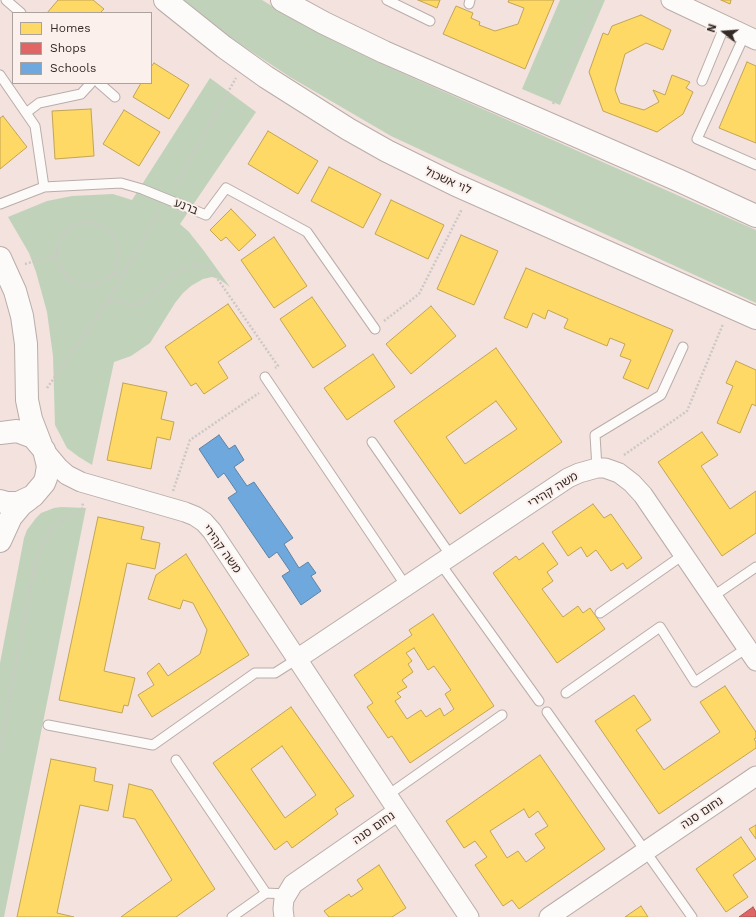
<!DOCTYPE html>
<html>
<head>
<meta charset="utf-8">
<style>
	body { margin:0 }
	#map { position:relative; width:756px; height:917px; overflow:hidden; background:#f3e2dd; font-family:"Work Sans",sans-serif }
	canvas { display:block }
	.legend { position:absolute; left:12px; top:12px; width:140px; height:72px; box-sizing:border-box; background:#fbf0ec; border:1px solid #aba19d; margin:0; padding:5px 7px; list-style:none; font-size:12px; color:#342a26 }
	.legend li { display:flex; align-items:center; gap:8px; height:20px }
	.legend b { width:20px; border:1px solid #aba19d }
	.north { position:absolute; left:704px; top:12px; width:40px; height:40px; -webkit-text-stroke:3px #fbf0ec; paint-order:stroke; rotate:287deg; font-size:11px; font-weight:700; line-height:16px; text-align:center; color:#342a26 }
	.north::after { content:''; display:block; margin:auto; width:14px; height:18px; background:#342a26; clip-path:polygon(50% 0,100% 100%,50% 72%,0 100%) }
</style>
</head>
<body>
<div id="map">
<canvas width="756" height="917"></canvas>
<ul class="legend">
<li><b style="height:11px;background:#ffd966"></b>Homes</li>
<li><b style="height:11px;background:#e06666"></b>Shops</li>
<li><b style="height:11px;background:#6fa8dc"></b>Schools</li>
</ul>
<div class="north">N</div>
</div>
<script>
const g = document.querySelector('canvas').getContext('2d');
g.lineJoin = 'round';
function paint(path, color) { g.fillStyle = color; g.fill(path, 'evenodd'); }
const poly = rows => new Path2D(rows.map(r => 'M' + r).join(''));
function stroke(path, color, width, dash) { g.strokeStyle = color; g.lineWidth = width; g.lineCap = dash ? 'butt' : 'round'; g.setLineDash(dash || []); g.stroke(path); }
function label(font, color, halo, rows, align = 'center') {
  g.font = font + ' "Work Sans","Noto Sans Hebrew",sans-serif'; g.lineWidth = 4; g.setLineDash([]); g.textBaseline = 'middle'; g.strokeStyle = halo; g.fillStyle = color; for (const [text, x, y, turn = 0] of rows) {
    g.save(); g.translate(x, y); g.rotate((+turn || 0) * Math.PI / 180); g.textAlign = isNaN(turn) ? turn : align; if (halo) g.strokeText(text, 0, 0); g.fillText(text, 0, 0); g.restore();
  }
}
const green = poly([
	[183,0,262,0,288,16,334,41,386,66,756,230,756,303,434,156,391,136,290,77,237,42],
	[560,0,605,0,560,105,522,89],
	[210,78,256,112,180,224,189,232,204,251,230,287,219,279,212,277,203,279,191,286,183,293,175,303,150,343,131,356,114,362,92,465,79,457,67,448,55,425,53,356,47,312,36,272,29,253,8,217,47,201,72,196,113,194,132,200],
	[61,507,86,508,4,917,0,917,0,663,24,538,27,530,36,518,41,513,54,508]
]);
const homes = poly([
	[58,0,93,0,104,9,100,13,47,13,58,0],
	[418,0,440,0,437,8,418,0],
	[509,0,554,0,525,69,443,34,456,6,473,13,471,18,480,22,479,25,495,31,518,24,524,8,508,2,509,0],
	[721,0,731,0,730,4,721,0],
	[641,15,671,30,663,50,646,43,625,54,615,90,620,103,644,110,659,102,653,90,665,95,672,75,690,82,686,88,693,92,683,114,657,132,603,111,589,72,603,33,608,35,612,26,641,15],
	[747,62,756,66,756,143,719,128,747,62],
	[154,63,189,85,169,119,133,97,141,83,151,83,151,67,154,63],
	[91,109,94,156,55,159,52,111,91,109],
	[124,110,160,132,139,166,103,144,124,110],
	[3,116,27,147,0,169,0,118,3,116],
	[268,131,318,161,298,194,248,164,268,131],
	[329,167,381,194,363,228,311,201,329,167],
	[391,200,444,225,428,259,375,234,391,200],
	[231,209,256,235,239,251,226,237,221,241,210,230,231,209],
	[461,235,498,251,474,305,437,289,461,235],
	[274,237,307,286,274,308,241,260,274,237],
	[526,268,673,330,648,389,623,378,631,360,620,356,625,344,610,338,607,346,564,328,568,319,548,310,545,319,533,313,527,328,504,318,526,268],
	[312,297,346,346,313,368,280,319,312,297],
	[228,304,252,339,218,362,228,378,204,394,196,383,191,386,165,347,228,304],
	[431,306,456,336,411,374,386,344,431,306],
	[496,348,562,442,460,514,394,421,496,348],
	[496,401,517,429,465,464,446,437,496,401],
	[373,354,395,387,347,420,324,388,373,354],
	[736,361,756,370,756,406,752,404,740,433,717,423,733,386,726,383,736,361],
	[123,383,167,392,161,419,174,422,170,440,157,437,151,469,107,460,123,383],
	[702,432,718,455,701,466,730,509,756,491,756,533,722,556,658,462,702,432],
	[593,504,604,518,611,514,642,558,627,569,623,563,611,571,596,550,587,557,581,547,568,556,552,532,593,504],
	[98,517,144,527,141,539,160,543,155,569,127,563,104,671,135,678,128,706,124,705,122,713,59,700,98,517],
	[543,543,558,564,547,572,553,581,542,589,563,617,578,606,583,613,590,608,605,629,557,663,493,573,516,556,519,560,543,543],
	[186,554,249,655,152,717,138,695,154,685,147,673,159,663,168,676,200,654,207,630,193,603,183,600,180,609,148,599,156,575,186,554],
	[433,614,494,706,410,763,392,736,388,738,367,707,373,703,354,675,412,635,409,630,433,614],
	[414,648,428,670,434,666,451,690,445,694,454,709,444,716,440,708,426,717,421,710,407,719,395,701,401,697,397,693,407,687,402,680,413,672,408,664,412,661,406,653,414,648],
	[725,686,756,732,756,738,754,739,756,742,756,748,659,814,595,721,634,695,651,720,636,730,664,770,720,732,700,702,725,686],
	[291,707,354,796,335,809,338,814,292,848,287,841,275,850,213,763,291,707],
	[282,746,316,795,285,818,251,769,282,746],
	[540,755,605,849,519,909,512,900,503,906,475,865,487,857,475,841,464,848,446,821,540,755],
	[524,809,529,818,538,811,548,826,535,834,545,848,526,862,518,851,507,858,490,831,524,809],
	[51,759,96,768,94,781,113,785,108,811,80,805,57,913,74,917,17,917,51,759],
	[129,784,152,790,215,889,176,917,121,917,172,880,135,819,123,817,129,784],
	[756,825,756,839,749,829,756,825],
	[741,837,756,859,733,875,748,897,726,912,696,869,741,837],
	[379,865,406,908,392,917,329,917,324,911,349,894,351,897,363,889,357,880,379,865],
	[641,906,648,917,625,917,641,906]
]);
const shops = poly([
	[753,907,756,912,756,917,739,917,753,907]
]);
const schools = poly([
	[219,435,229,449,235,445,244,460,234,467,247,486,254,482,293,538,284,544,299,568,308,562,316,573,311,576,321,591,301,605,282,576,290,571,277,552,269,558,228,498,237,492,224,473,218,478,199,449,219,435]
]);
const path = poly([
	[553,104,597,0],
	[174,187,236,78],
	'57 254a31 31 0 1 1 62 0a31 31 0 1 1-62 0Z',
	[25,264,57,255],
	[113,272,121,278],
	[109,300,128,304,138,304,151,295,172,276,187,267,196,265,210,268,278,366,275,368],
	[384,321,419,294,462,209],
	[47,388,109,300,160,210],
	[624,455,687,411,723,324],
	[173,491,190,440,259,393],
	[0,749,34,568,42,543,52,528,70,516,82,510,83,502]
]);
const service = poly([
	[6,0,21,13],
	[387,0,430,21],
	[469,4,470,0],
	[745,34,697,139,756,165],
	[0,75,35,126,44,187],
	[702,81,725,25],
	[99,83,115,97],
	[26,113,39,103,81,94,91,83],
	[0,204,44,187,121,183,142,189,206,215,226,188,307,232,375,329],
	[265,377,406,586],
	[372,442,451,556],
	[597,468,595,435,661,395,683,347],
	[440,563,539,701],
	[712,597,756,567],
	[600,613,683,555],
	[566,693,660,627,695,682,747,648],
	[547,712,692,917],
	[48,725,153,745,255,673,275,673,297,659],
	[176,760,266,893],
	[388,795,502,715],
	[232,917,266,893,286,894]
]);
const minor = poly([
	[671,0,756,40],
	[44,450,59,468,67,475,81,482,185,512,195,516,204,522,212,531,398,811],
	[297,659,568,478,579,473,597,468,605,468,619,473,632,483,643,495,756,661],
	[284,917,283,909,284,899,293,884,398,811,469,917],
	[549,917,756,776]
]);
const tertiary = poly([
	[165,0,224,47,266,77,348,129,387,151,456,185,756,318],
	[282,0,324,23,384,52,680,181,756,216],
	[0,258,15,291,22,316,26,344,27,400,31,419,41,445],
	[0,433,17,431,33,437,44,450,48,466,46,478,44,483,33,496,18,503,7,503,0,501],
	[0,541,11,517,21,505,29,499]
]);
const streetNames = [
	["לוי אשכול",448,181,24],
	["ברנע",186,207,22],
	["משה קהירי",553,490,-32],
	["משה קהירי",222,549,54],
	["נחום סנה",702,813,-34],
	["נחום סנה",374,828,-35]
];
paint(green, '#c0d3ba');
paint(homes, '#ffd966');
stroke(homes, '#c2a453', 1);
paint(shops, '#e06666');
stroke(shops, '#ac5453', 1);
paint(schools, '#6fa8dc');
stroke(schools, '#5d82a5', 1);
stroke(service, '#b9ada9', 11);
stroke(minor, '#b9ada9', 21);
stroke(tertiary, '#b9ada9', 24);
stroke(path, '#cdc8c6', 2.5, [2, 2]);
stroke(service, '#fdfbfa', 9);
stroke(minor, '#fdfbfa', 19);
stroke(tertiary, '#fdfbfa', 22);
label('12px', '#342a26', '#fbf0ec', streetNames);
</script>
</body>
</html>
